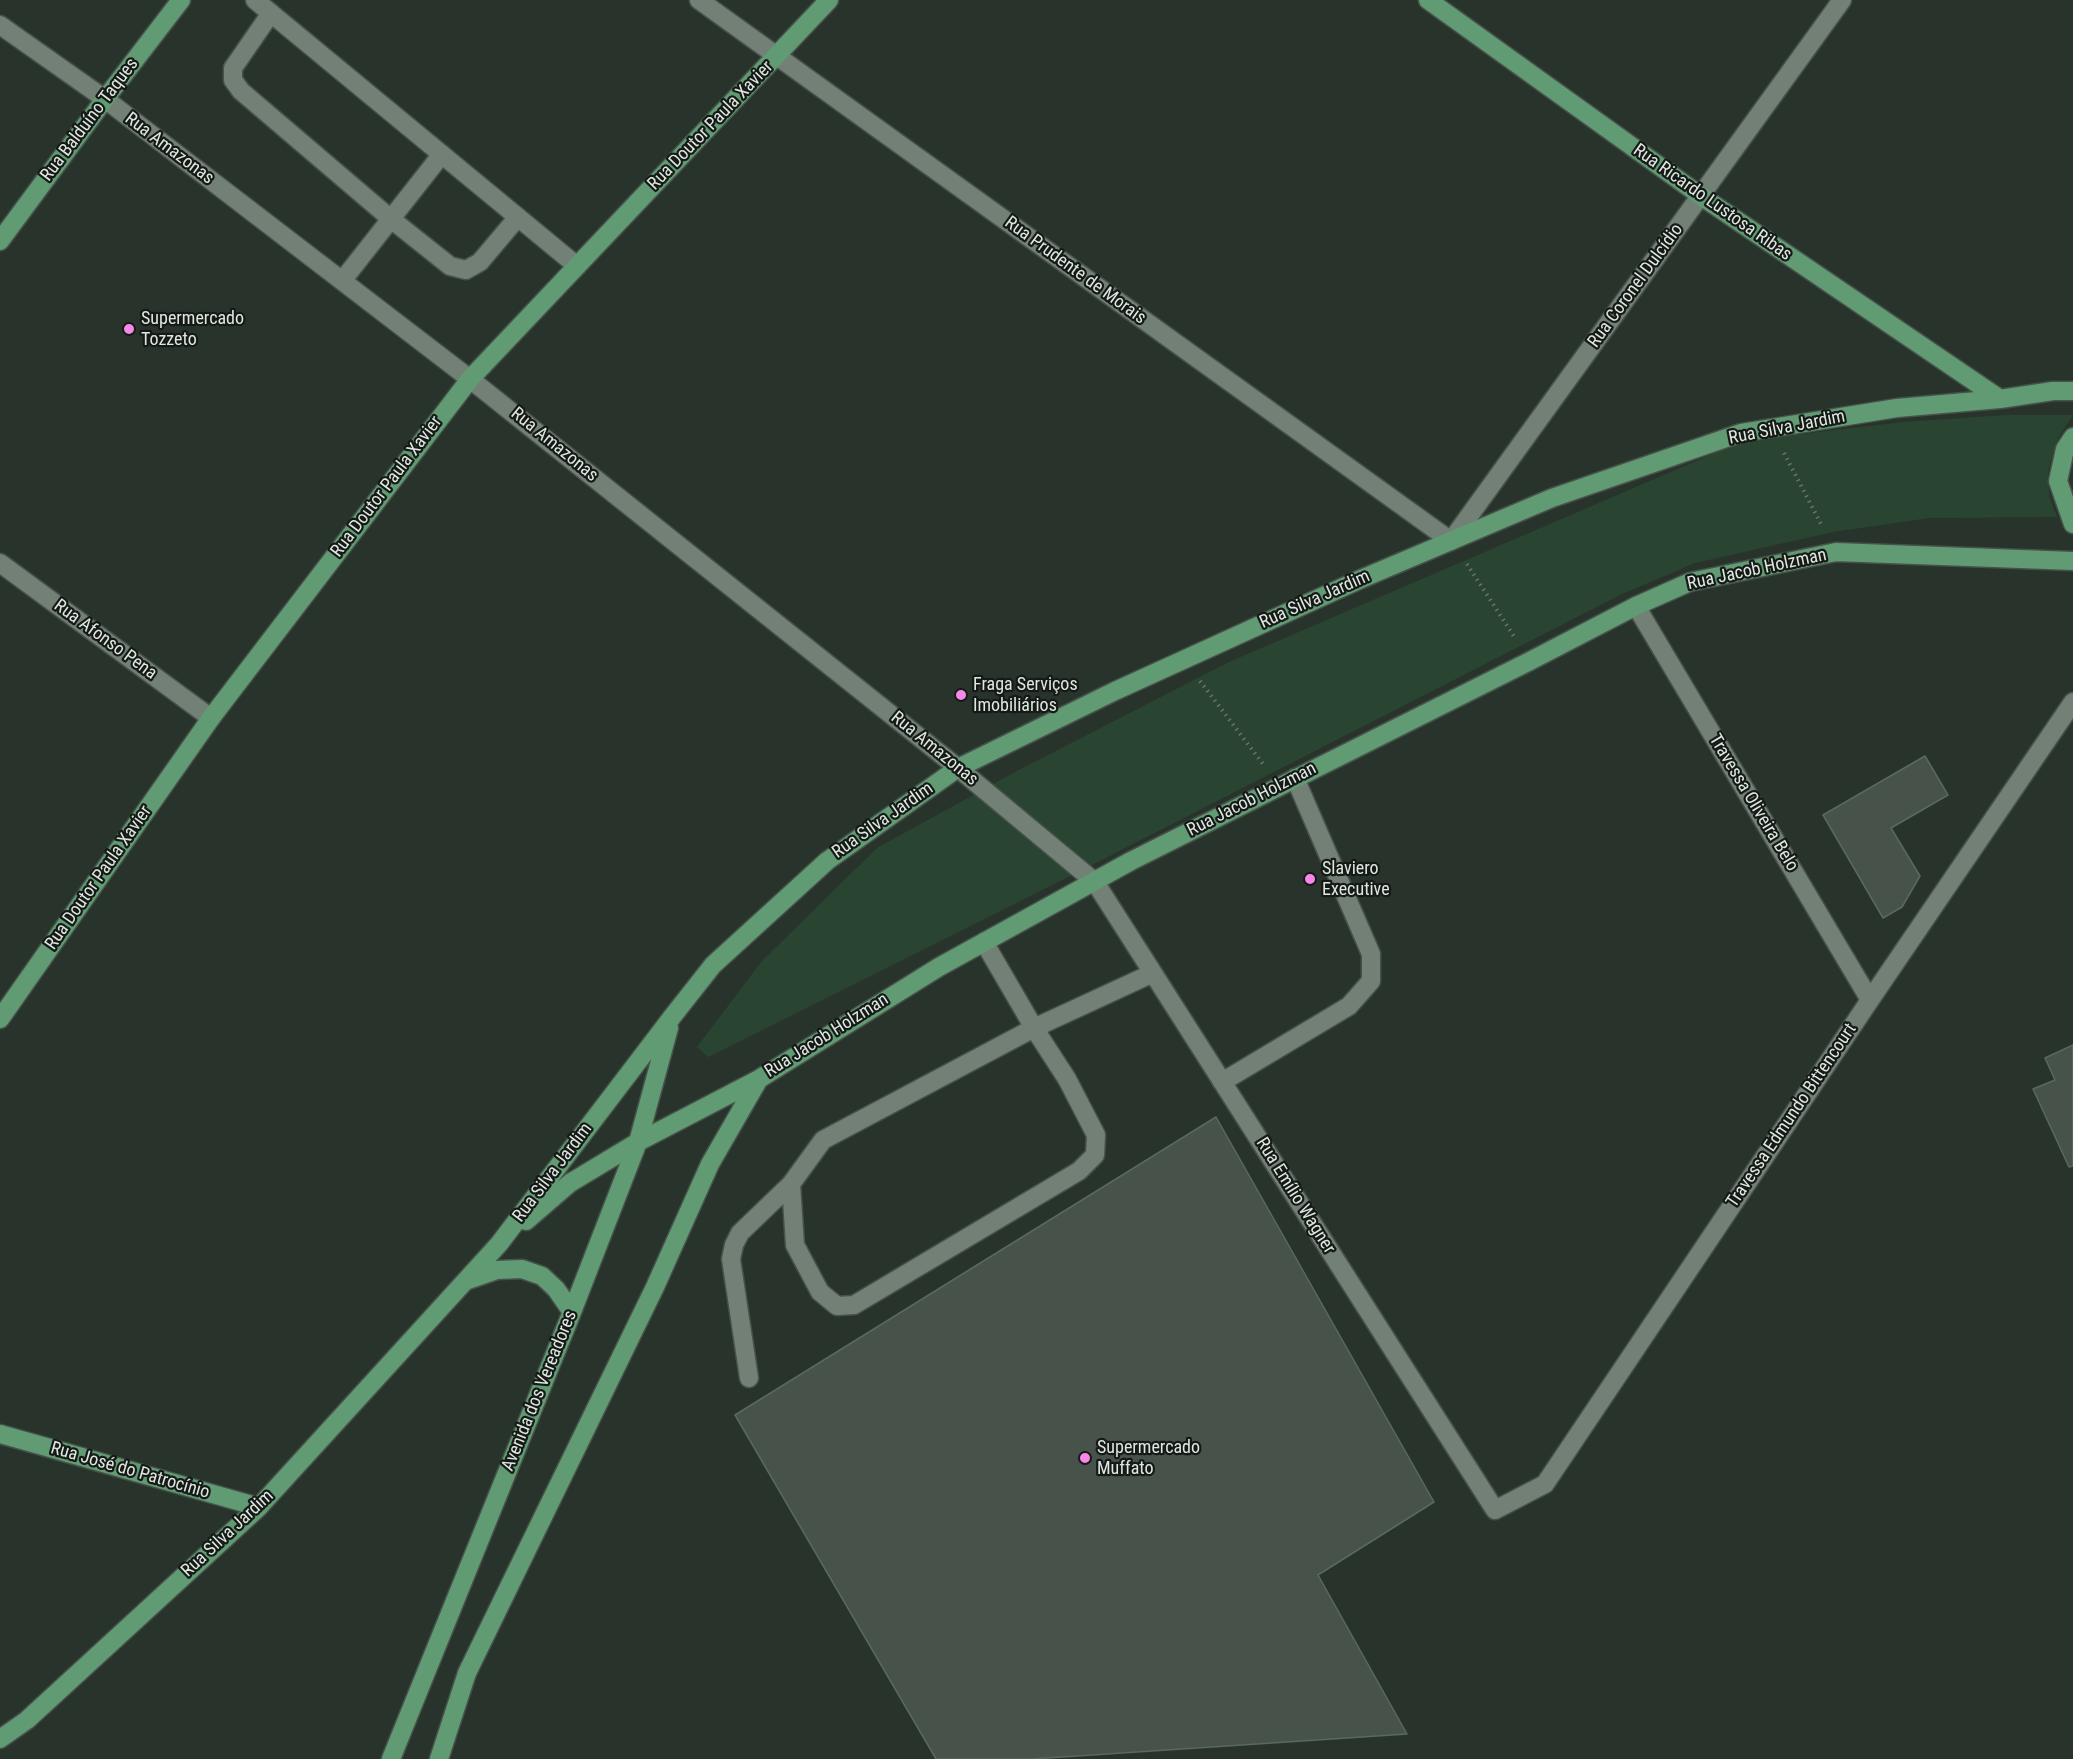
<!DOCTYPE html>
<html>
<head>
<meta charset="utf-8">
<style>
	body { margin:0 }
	canvas { display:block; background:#28342b }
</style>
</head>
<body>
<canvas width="2073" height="1759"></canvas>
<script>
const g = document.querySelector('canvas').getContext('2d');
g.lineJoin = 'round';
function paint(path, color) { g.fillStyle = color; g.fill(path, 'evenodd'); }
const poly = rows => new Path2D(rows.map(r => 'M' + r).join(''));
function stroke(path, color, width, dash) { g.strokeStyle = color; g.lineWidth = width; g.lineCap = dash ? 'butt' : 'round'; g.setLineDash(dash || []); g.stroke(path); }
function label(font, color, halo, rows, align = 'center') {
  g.font = font + ' "Roboto Condensed",sans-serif'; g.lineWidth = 4.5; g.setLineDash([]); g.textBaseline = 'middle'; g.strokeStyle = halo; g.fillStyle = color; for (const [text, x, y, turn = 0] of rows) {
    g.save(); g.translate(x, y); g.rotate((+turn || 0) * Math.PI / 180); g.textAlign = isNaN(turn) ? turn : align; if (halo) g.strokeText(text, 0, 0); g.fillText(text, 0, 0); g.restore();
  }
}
const green = poly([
	[2006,415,2073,415,2058,438,2048,471,2049,496,2057,517,1929,518,1833,532,1695,563,1622,594,1082,870,708,1057,697,1047,762,961,877,848,1017,771,1229,662,1743,441,1904,422]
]);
const building = poly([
	[1925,756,1948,795,1891,828,1920,876,1902,907,1883,918,1823,815,1925,756],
	[2073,1045,2073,1166,2069,1167,2033,1089,2055,1080,2045,1058,2073,1045],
	[1216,1117,1434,1502,1318,1575,1407,1734,1032,1759,936,1759,735,1415,1216,1117]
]);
const path = poly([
	[1784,453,1822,526],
	[1467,564,1515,638],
	[1200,681,1263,764]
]);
const minor = poly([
	[255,0,577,266],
	[699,0,1451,541,1842,0],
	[271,13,233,68,233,80,241,91,391,219,450,266,466,270,480,262,518,217],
	[0,25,105,99,470,379,958,768,1095,882,1495,1510,1545,1484,1870,1000,2073,702],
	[342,281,442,154],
	[0,563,211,718],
	[1636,606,1870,1000],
	[984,942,1034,1028,1153,973],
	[1034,1028,1067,1079,1096,1135,1095,1155,1079,1171,854,1305,837,1306,820,1292,795,1245,791,1184,823,1140,1034,1028],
	[1222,1082,1349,1006,1371,981,1371,954,1295,778],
	[749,1378,731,1259,734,1245,740,1233,791,1184]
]);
const major = poly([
	[1428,0,1701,196,2000,399],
	[0,241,105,99,181,0],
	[2073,437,2065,449,2058,481,2073,524],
	[0,1019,211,718,470,379,829,0],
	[526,1221,570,1183,638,1142,759,1079,939,967,1131,861,1530,661,1636,606,1690,582,1836,552,2073,561],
	[468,1280,497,1270,522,1269,542,1276,556,1289,572,1312],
	[0,1434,259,1507],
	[0,1739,27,1720,259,1507,499,1244,672,1017,713,965,827,861,958,768,1115,691,1361,579,1552,498,1741,433,1897,408,2000,399,2053,391,2073,391],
	[391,1759,572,1312,638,1142,669,1028],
	[439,1759,467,1673,655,1287,710,1164,759,1079]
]);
const markers = [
	[129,329,6,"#f987e9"],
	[961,695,6,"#f987e9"],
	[1310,879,6,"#f987e9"],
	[1085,1458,6,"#f987e9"]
];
const streetNames = [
	["Rua Balduíno Taques",90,120,-53],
	["Rua Doutor Paula Xavier",711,126,-46],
	["Rua Amazonas",169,149,37],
	["Rua Ricardo Lustosa Ribas",1712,203,35],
	["Rua Prudente de Morais",1075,271,36],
	["Rua Coronel Dulcídio",1636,286,-54],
	["Rua Silva Jardim",1787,428,-11],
	["Rua Amazonas",554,445,39],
	["Rua Doutor Paula Xavier",387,487,-53],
	["Rua Jacob Holzman",1757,570,-12],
	["Rua Silva Jardim",1315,600,-24],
	["Rua Afonso Pena",105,640,36],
	["Rua Amazonas",934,749,39],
	["Rua Jacob Holzman",1252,800,-27],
	["Travessa Oliveira Belo",1753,803,59],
	["Rua Silva Jardim",883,821,-35],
	["Rua Doutor Paula Xavier",99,878,-55],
	["Rua Jacob Holzman",827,1036,-32],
	["Travessa Edmundo Bittencourt",1792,1116,-56],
	["Rua Silva Jardim",553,1173,-53],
	["Rua Emílio Wagner",1295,1196,58],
	["Avenida dos Vereadores",540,1391,-68],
	["Rua José do Patrocínio",130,1471,16],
	["Rua Silva Jardim",228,1534,-43]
];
const poiNames = [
	["Supermercado",141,319],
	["Tozzeto",141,340],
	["Fraga Serviços",973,685],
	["Imobiliários",973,706],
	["Slaviero",1322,869],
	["Executive",1322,890],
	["Supermercado",1097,1448],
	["Muffato",1097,1469]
];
paint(green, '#294531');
paint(building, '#47534a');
stroke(building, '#5b685e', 1.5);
stroke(minor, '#475149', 21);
stroke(major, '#475149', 21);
stroke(path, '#69736b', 4, [1.5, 4.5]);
stroke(minor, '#738076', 18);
stroke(major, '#609b74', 18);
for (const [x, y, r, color] of markers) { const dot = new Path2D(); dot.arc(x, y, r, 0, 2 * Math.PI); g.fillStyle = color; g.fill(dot); stroke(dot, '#151a16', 2); }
label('18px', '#dfe7e1', '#151a16', streetNames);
label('18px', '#dfe7e1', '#151a16', poiNames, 'left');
</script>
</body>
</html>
